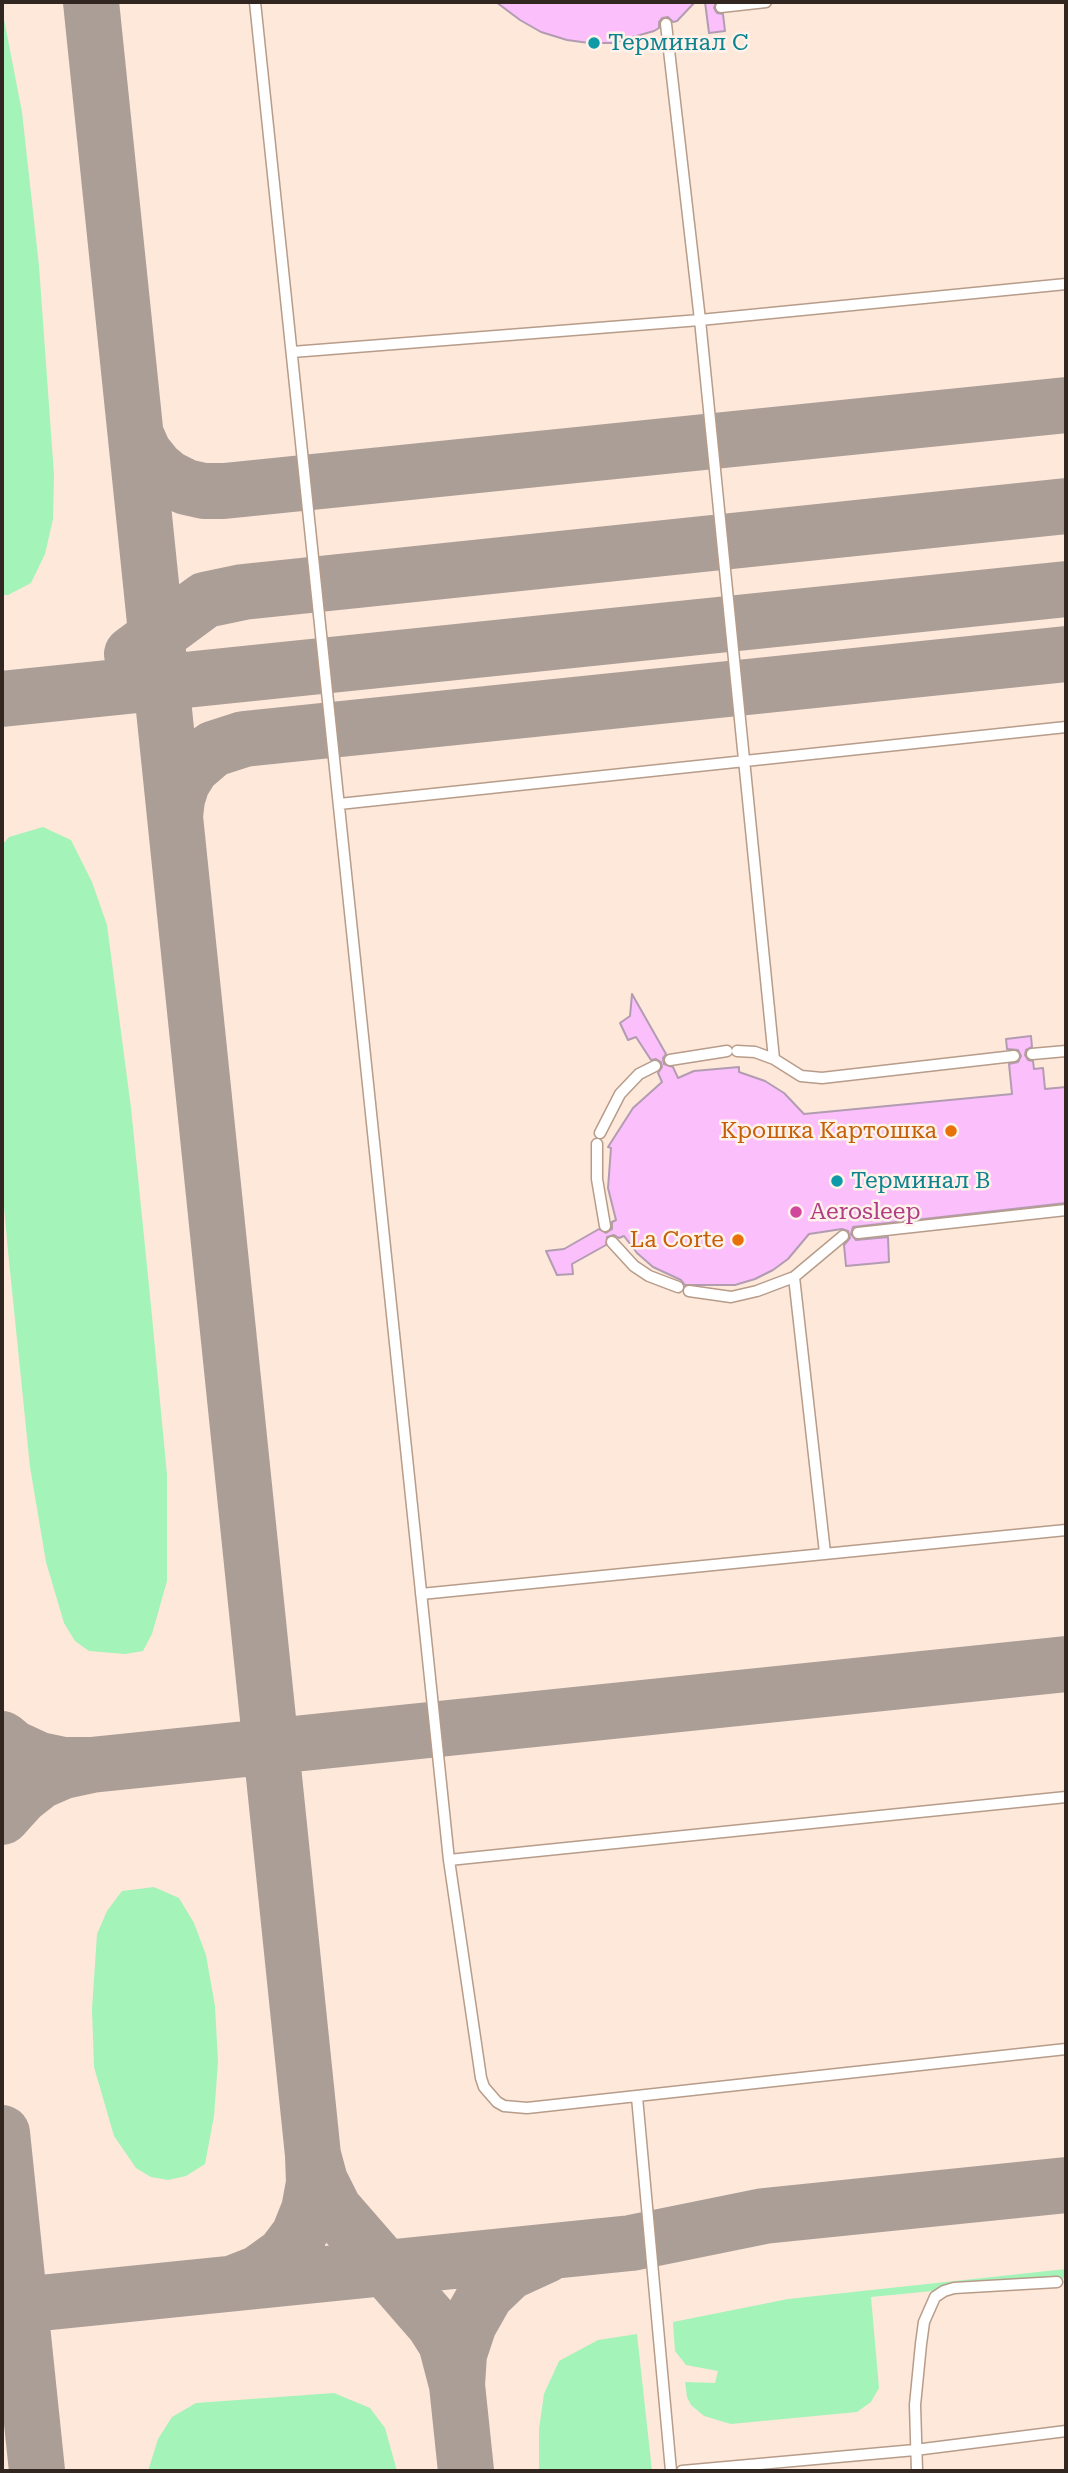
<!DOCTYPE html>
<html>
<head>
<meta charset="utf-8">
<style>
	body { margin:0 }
	#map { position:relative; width:1068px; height:2473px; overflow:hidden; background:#fef2ea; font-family:"Roboto Serif",serif }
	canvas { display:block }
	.frame { position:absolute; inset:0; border:4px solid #322720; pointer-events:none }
</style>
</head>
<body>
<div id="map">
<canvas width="1068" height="2473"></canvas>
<div class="frame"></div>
</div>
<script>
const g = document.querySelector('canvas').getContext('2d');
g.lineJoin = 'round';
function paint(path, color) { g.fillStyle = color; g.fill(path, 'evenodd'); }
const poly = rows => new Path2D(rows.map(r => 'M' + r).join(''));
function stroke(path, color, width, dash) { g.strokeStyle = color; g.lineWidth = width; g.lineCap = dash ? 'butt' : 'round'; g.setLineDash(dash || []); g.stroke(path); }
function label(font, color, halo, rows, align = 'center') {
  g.font = font + ' "Roboto Serif",serif'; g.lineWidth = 5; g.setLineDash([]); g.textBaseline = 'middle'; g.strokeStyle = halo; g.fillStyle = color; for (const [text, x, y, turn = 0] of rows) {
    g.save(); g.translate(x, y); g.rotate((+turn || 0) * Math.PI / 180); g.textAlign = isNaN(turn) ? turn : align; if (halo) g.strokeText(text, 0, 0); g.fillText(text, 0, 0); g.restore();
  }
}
const built = poly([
	[2,2,1066,2,1066,2471,2,2471]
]);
const green = poly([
	[2,9,22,112,39,266,54,475,53,519,45,554,31,583,8,595,2,595],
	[43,827,71,840,92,882,107,925,131,1108,151,1306,167,1475,167,1581,152,1634,143,1651,125,1654,89,1651,75,1641,64,1623,46,1562,30,1467,8,1251,2,1185,2,845,9,837],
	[154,1887,179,1898,194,1923,206,1955,215,2006,218,2062,214,2116,205,2164,186,2176,168,2180,151,2177,136,2168,114,2136,94,2067,92,2009,97,1934,107,1911,122,1891],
	[1066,2269,1066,2278,871,2297,879,2388,871,2402,857,2412,731,2424,704,2416,691,2405,687,2397,685,2382,715,2383,718,2371,686,2365,675,2351,673,2322,788,2299],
	[637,2334,652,2471,539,2471,539,2429,544,2394,559,2361,598,2340],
	[334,2393,370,2408,385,2428,397,2471,148,2471,158,2439,172,2417,196,2403]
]);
const taxiway = poly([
	[91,2,313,2155,320,2181,334,2209,434,2324,446,2343,457,2385,466,2471],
	[136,435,144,453,156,468,168,478,186,487,204,491,224,491,1066,405],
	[132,654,205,600,243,592,1066,506],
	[2,699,1066,589],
	[175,816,177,799,182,783,192,767,213,749,244,739,1066,654],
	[2,1739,13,1748,39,1760,63,1765,91,1765,1066,1664],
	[2,1817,21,1796,40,1781,63,1771,91,1765],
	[2,2133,37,2471],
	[236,2282,259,2273,284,2255,299,2235,309,2210,314,2183,313,2155],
	[2,2307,631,2243,764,2216,1066,2185],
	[457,2385,459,2354,469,2324,486,2294,509,2272,546,2255]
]);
const building = poly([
	[496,2,695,2,677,21,673,22,668,17,662,18,659,22,659,28,654,31,612,43,589,43,567,40,541,32,520,20,496,2],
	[705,2,716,2,714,8,717,13,723,14,725,31,709,33,705,2],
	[632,994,666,1054,663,1058,664,1064,673,1067,678,1078,694,1071,739,1067,739,1072,765,1081,784,1093,804,1114,1012,1094,1009,1064,1018,1062,1021,1056,1018,1050,1007,1049,1006,1039,1031,1036,1032,1047,1026,1050,1025,1055,1028,1060,1033,1061,1034,1069,1043,1068,1045,1089,1066,1087,1066,1203,853,1227,851,1234,856,1240,888,1237,889,1262,846,1266,844,1245,850,1238,848,1231,842,1229,809,1234,788,1259,773,1270,755,1279,735,1285,685,1285,681,1280,653,1267,637,1253,624,1236,619,1238,614,1235,607,1237,606,1245,572,1264,573,1274,557,1275,546,1251,564,1249,599,1229,606,1233,612,1229,612,1222,616,1220,608,1188,611,1148,608,1147,633,1108,662,1082,658,1073,662,1067,661,1062,656,1059,651,1060,636,1037,628,1040,620,1023,630,1016,632,994]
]);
const lane = poly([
	[255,2,449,1860,481,2078,484,2087,497,2102,504,2106,527,2108,1066,2049],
	[721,7,766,2],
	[666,24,700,320,774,1059],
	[292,352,700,320,1066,284],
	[339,804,1066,727],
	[737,1051,755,1052,774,1059,801,1076,822,1078,1014,1056],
	[1032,1054,1066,1051],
	[670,1060,727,1051],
	[600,1133,620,1094,639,1074,655,1066],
	[597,1144,597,1179,605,1226],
	[858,1233,1066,1210],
	[612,1242,634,1266,649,1276,678,1287],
	[794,1277,825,1553],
	[689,1291,731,1297,757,1291,794,1277,843,1236],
	[421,1594,1066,1530],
	[449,1860,1066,1797],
	[637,2097,671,2471],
	[682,2471,915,2450,1066,2431],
	[917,2471,915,2405,921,2344,924,2322,935,2297,944,2291,954,2288,1057,2282]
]);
const markers = [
	[594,43,7,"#0f9aa8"],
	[951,1131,7,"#e8710a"],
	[837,1181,7,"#0f9aa8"],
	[796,1212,7,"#d1479c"],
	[738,1240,7,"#e8710a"]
];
const cultureNames = [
	["Терминал C",608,43],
	["Терминал B",851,1181]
];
const foodNames = [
	["Крошка Картошка",937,1131],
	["La Corte",724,1240]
];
const hotelNames = [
	["Aerosleep",810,1212]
];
paint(built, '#fee8da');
paint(green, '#a4f3b9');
stroke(taxiway, '#aa9e97', 56);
paint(building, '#fbbffb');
stroke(building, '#b29cb2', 2);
stroke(lane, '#b79c8a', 13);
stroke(lane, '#fff', 10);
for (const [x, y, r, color] of markers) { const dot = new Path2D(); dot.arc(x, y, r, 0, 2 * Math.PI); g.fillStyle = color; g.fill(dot); stroke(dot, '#fef2ea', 2.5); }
label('23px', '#0d838f', '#fef2ea', cultureNames, 'left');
label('23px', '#c56008', '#fef2ea', foodNames, 'right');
label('23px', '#b23c85', '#fef2ea', hotelNames, 'left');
</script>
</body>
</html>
